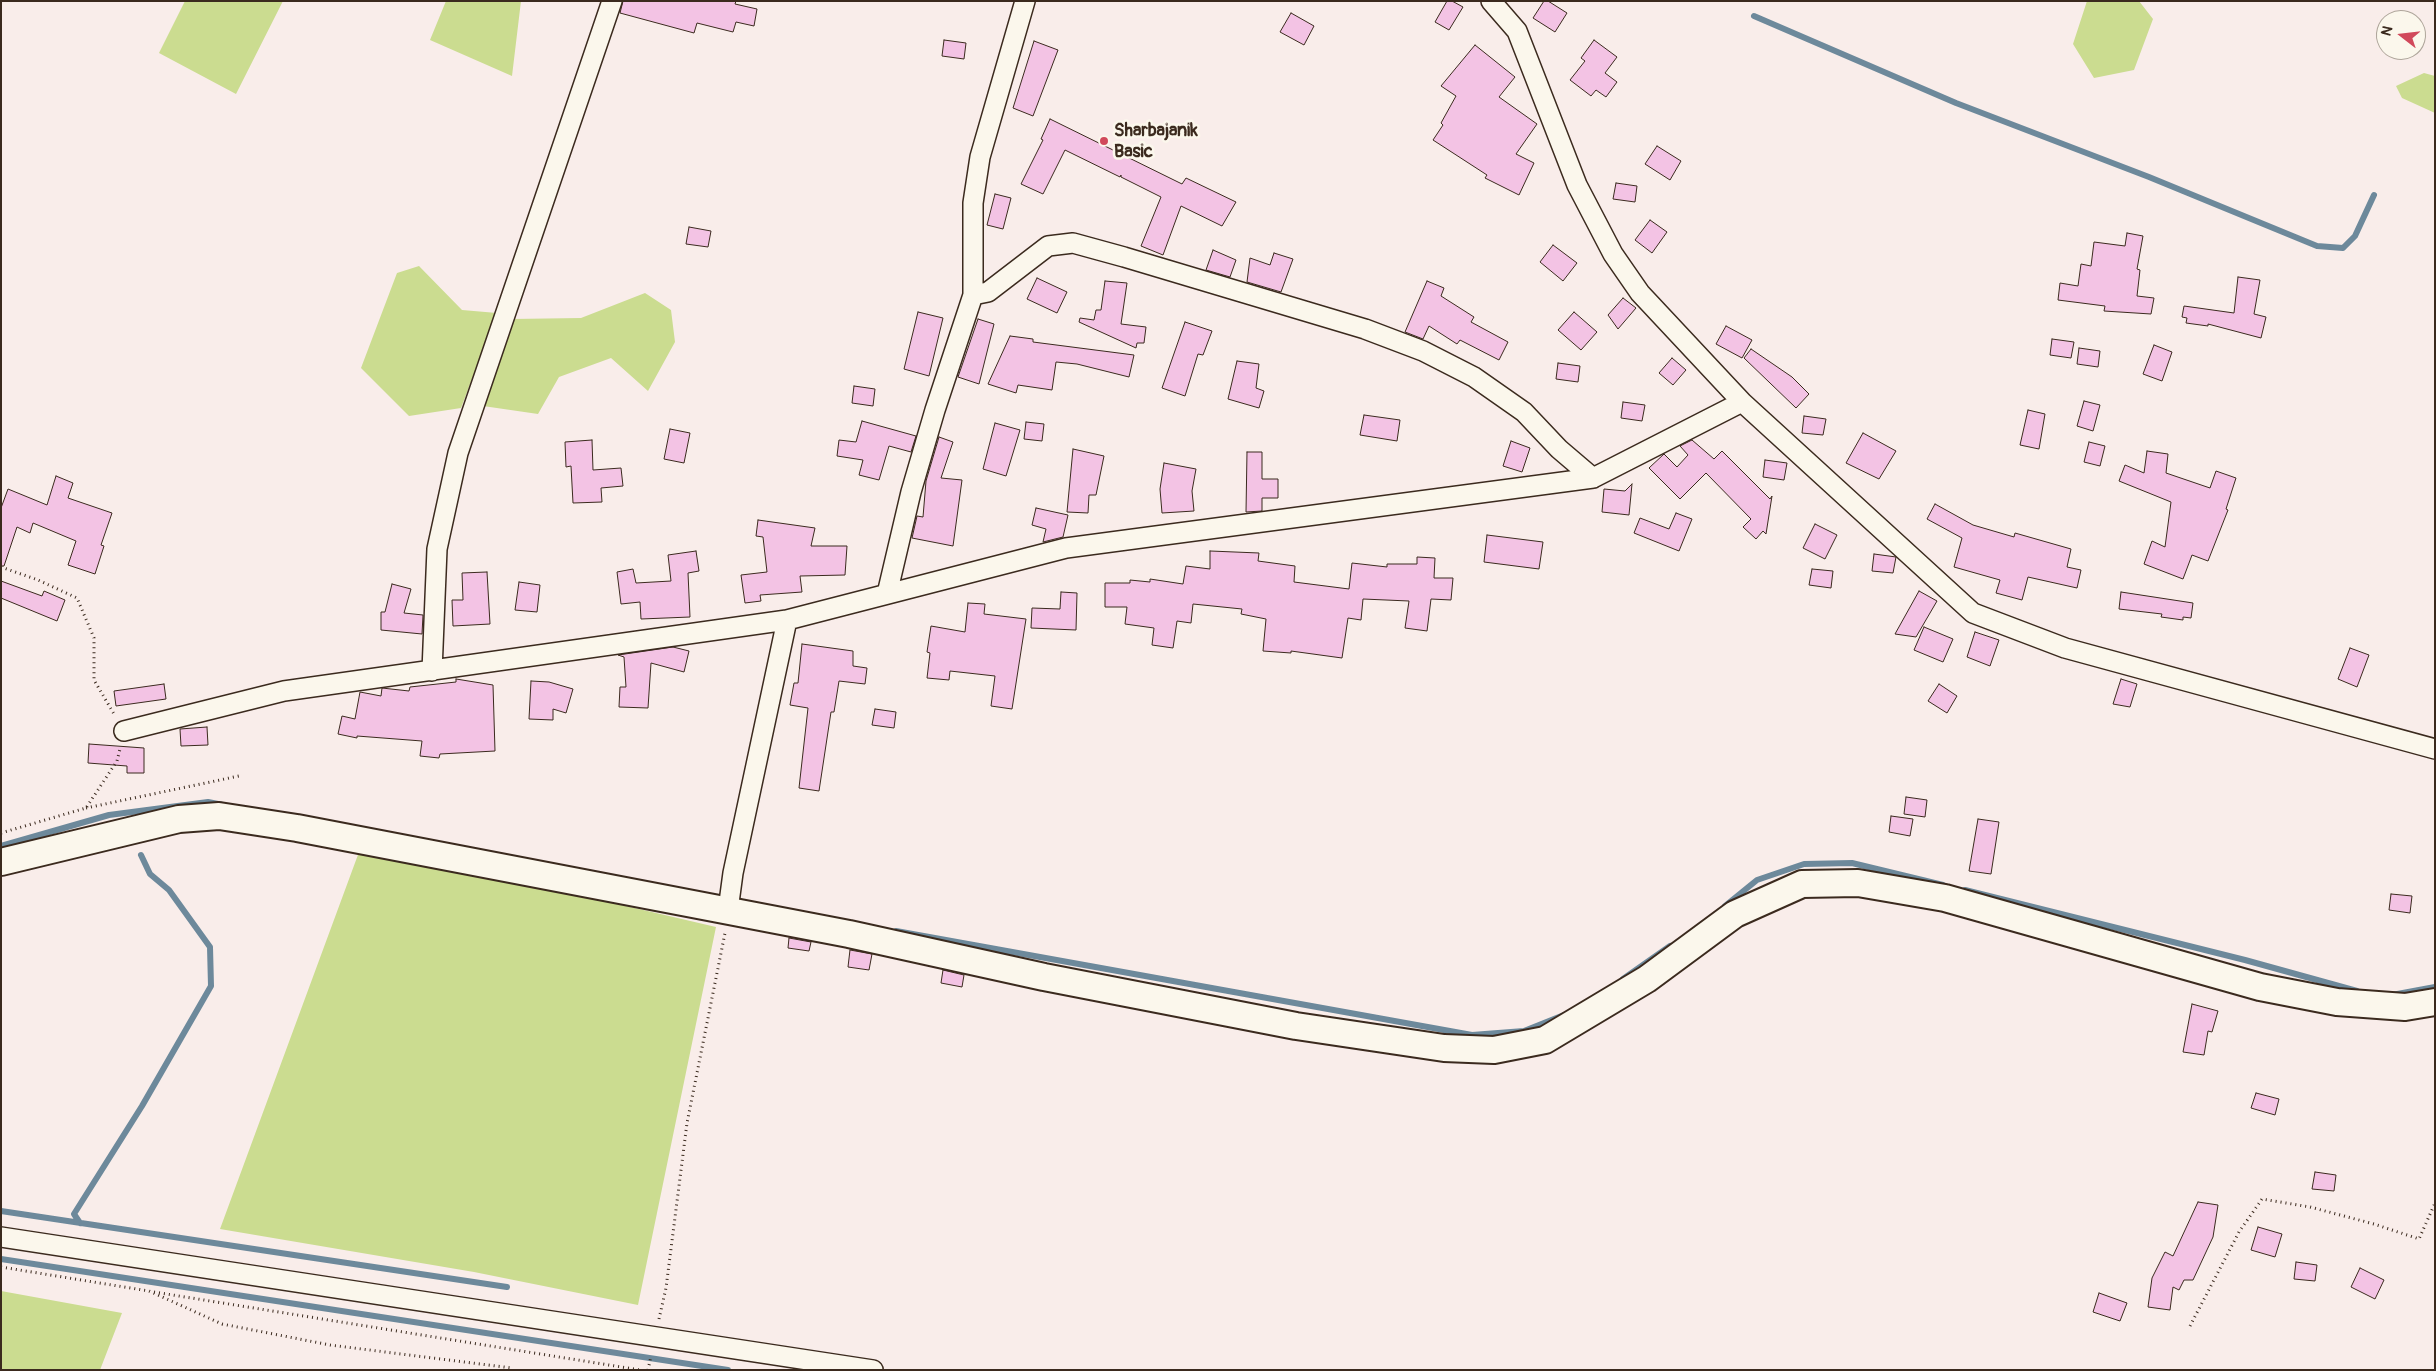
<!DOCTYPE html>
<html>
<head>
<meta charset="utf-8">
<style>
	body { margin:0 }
	#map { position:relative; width:2436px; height:1371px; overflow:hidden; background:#f9edea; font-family:Pangolin,sans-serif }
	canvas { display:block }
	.frame { position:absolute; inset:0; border:2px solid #3b2a1e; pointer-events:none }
	.north { position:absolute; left:2376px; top:10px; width:50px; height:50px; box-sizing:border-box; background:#fbf7ec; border:1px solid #aea59a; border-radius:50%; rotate:286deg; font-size:14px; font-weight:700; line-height:20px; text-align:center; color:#3b2a1e }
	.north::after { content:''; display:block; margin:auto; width:18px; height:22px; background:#d1495b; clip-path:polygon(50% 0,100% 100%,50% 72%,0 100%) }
</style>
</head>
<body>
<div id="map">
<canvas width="2436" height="1371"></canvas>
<div class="frame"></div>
<div class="north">N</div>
</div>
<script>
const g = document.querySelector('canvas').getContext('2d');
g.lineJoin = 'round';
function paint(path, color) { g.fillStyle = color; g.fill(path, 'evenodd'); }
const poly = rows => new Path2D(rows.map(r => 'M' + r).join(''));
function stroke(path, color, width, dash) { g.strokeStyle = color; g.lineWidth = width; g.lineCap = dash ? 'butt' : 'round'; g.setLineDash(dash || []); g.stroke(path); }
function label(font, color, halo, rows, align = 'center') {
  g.font = font + ' Pangolin,sans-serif'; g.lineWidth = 5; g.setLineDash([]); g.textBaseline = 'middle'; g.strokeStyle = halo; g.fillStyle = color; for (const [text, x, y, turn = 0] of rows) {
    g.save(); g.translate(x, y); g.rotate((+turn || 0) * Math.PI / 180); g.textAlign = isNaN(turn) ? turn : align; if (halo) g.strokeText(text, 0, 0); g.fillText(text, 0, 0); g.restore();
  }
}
const green = poly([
	[185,1,283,1,236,94,159,53],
	[446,1,521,1,512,76,430,40],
	[2087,1,2139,1,2153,19,2134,70,2094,78,2073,44],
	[2424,73,2435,76,2435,113,2402,98,2396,86],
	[419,266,462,310,497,313,461,408,409,416,361,368,397,273],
	[645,293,671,310,675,342,648,391,611,358,559,377,538,414,483,406,512,319,581,318],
	[359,852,579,895,716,927,638,1305,474,1272,220,1229],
	[1,1291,122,1313,100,1370,1,1370]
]);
const stream = poly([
	[1754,16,1956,103,2149,177,2317,246,2343,248,2355,236,2374,195],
	[1,846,109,815,208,802,223,805],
	[1965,890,2245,960,2357,991],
	[1725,906,1757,880,1804,864,1852,863,1943,885],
	[896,931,1472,1035,1524,1031,1564,1015],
	[1623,979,1670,946],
	[2392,995,2435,987],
	[1,1211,507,1287],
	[80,1223,74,1214,142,1106,211,986,210,947,169,890,150,874,141,855],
	[1,1259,728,1370]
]);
const building = poly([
	[623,1,736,1,735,4,757,9,754,26,736,22,733,32,697,23,694,33,620,13,623,1],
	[1447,1,1452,1,1463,7,1449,30,1435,22,1447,1],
	[1544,1,1548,1,1567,13,1555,32,1533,18,1544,1],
	[1291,13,1314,26,1304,45,1280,32,1291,13],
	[944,40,966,43,964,59,942,56,944,40],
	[1594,40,1617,57,1605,73,1617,82,1606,97,1596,90,1591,96,1570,80,1585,61,1581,58,1594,40],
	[1034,41,1058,50,1033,116,1013,108,1034,41],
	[1475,45,1515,77,1499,97,1537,124,1516,154,1534,163,1519,195,1485,178,1487,175,1433,140,1443,125,1441,123,1456,96,1441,86,1475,45],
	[1050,119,1182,184,1186,178,1236,202,1222,226,1181,206,1163,255,1141,246,1161,197,1121,177,1121,175,1120,177,1065,150,1043,194,1021,184,1043,140,1041,139,1050,119],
	[1657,146,1681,161,1670,180,1645,164,1657,146],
	[1616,183,1637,186,1635,202,1613,199,1616,183],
	[995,194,1011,198,1003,229,987,225,995,194],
	[1650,220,1667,232,1652,253,1635,240,1650,220],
	[689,227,711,231,708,247,686,244,689,227],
	[2127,233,2143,236,2137,269,2140,270,2137,296,2154,298,2151,314,2104,311,2105,306,2058,300,2060,283,2078,286,2081,264,2091,266,2094,242,2125,246,2127,233],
	[1553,245,1577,263,1563,281,1540,262,1553,245],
	[1213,250,1236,260,1230,277,1206,270,1213,250],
	[1274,253,1293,259,1281,292,1247,282,1250,258,1270,265,1274,253],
	[2238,277,2260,280,2254,314,2266,317,2261,338,2208,324,2208,326,2186,323,2187,318,2182,317,2184,306,2234,313,2238,277],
	[1037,278,1067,292,1057,313,1027,299,1037,278],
	[1105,281,1127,283,1121,324,1146,327,1144,343,1137,343,1136,348,1079,322,1080,318,1094,320,1096,310,1101,310,1105,281],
	[1427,281,1444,288,1441,296,1474,317,1471,322,1508,342,1499,360,1460,340,1457,344,1429,326,1423,339,1405,332,1427,281],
	[1623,298,1636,308,1618,329,1608,315,1623,298],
	[918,312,943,318,929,376,904,369,918,312],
	[1574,312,1597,332,1581,350,1558,330,1574,312],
	[978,319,994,324,979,384,958,377,978,319],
	[1185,322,1212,331,1203,355,1198,354,1185,396,1162,388,1185,322],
	[1726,326,1752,340,1742,358,1716,344,1726,326],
	[1010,336,1033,339,1033,342,1134,355,1129,377,1077,364,1056,362,1052,390,1018,385,1016,393,988,384,1010,336],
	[2052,339,2074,342,2071,358,2050,355,2052,339],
	[2154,345,2172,352,2162,381,2143,374,2154,345],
	[2079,348,2100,351,2098,367,2077,364,2079,348],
	[1751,349,1792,377,1809,394,1796,408,1744,358,1751,349],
	[1672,358,1686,370,1673,385,1659,373,1672,358],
	[1237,361,1259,364,1256,388,1264,391,1259,408,1228,399,1237,361],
	[1558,363,1580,366,1578,382,1556,379,1558,363],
	[854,386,875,389,873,406,852,403,854,386],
	[2084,401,2100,405,2093,431,2077,426,2084,401],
	[1623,402,1645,405,1642,421,1621,418,1623,402],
	[2028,410,2045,414,2039,449,2020,445,2028,410],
	[1364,415,1400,420,1397,441,1360,435,1364,415],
	[1804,416,1826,419,1823,435,1802,433,1804,416],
	[862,421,916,436,911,452,889,446,879,480,859,475,863,460,837,456,839,440,856,442,862,421],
	[1026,422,1044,424,1042,441,1024,439,1026,422],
	[995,423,1020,430,1006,476,983,469,995,423],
	[670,429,690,433,684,463,664,459,670,429],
	[1863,433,1896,451,1879,479,1846,463,1863,433],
	[939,437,953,442,941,478,962,480,953,546,912,538,917,516,923,517,926,481,939,437],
	[592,440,593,470,621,468,623,486,601,488,602,502,573,503,571,466,566,467,565,442,592,440],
	[1692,440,1714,459,1722,451,1770,499,1772,496,1766,534,1763,531,1756,539,1743,527,1751,519,1706,473,1680,499,1649,468,1664,454,1677,467,1688,455,1680,446,1692,440],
	[1511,441,1530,448,1522,472,1503,466,1511,441],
	[2089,442,2105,446,2100,466,2084,462,2089,442],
	[1073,449,1104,456,1096,495,1089,495,1088,513,1067,512,1073,449],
	[2147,451,2168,454,2166,473,2210,488,2216,471,2236,478,2226,509,2228,510,2208,561,2192,555,2183,579,2144,564,2152,541,2165,547,2171,502,2119,481,2125,465,2144,473,2147,451],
	[1247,452,1262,452,1262,479,1278,479,1278,498,1262,498,1262,511,1246,512,1247,452],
	[1765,460,1787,463,1784,480,1763,477,1765,460],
	[1164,463,1196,469,1192,491,1194,511,1162,513,1160,489,1164,463],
	[56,476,73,483,68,498,112,513,101,545,104,546,95,574,68,565,76,541,33,523,30,533,17,527,4,566,1,566,1,508,8,489,47,505,56,476],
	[1632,484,1629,515,1602,512,1604,489,1625,491,1632,484],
	[1935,504,1973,525,2014,537,2015,533,2071,549,2067,567,2081,570,2077,588,2028,577,2022,600,1996,593,2000,580,1954,567,1962,538,1927,519,1935,504],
	[1036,508,1068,515,1063,537,1043,542,1046,529,1032,525,1036,508],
	[1676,513,1692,519,1679,551,1634,533,1640,518,1669,529,1676,513],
	[758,520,815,528,811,546,847,546,845,575,800,576,802,592,760,595,761,601,745,603,741,575,767,572,763,537,756,536,758,520],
	[1815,524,1837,535,1825,559,1803,548,1815,524],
	[1487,535,1543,542,1539,569,1484,562,1487,535],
	[696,551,699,571,688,573,690,617,641,619,640,602,621,604,617,572,633,569,636,583,671,581,668,555,696,551],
	[1210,551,1259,553,1258,561,1295,566,1294,582,1349,589,1352,563,1387,567,1387,564,1417,564,1417,557,1435,558,1434,578,1453,578,1451,600,1431,599,1427,631,1405,628,1409,601,1363,599,1361,620,1348,618,1342,658,1291,651,1291,653,1263,651,1266,619,1241,614,1242,609,1193,604,1191,623,1177,621,1173,648,1152,645,1154,628,1125,624,1127,607,1105,607,1105,583,1130,583,1130,580,1150,582,1150,579,1183,584,1186,566,1210,569,1210,551],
	[1874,554,1896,557,1893,573,1872,571,1874,554],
	[1812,569,1833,571,1831,588,1809,585,1812,569],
	[487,572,490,624,453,626,452,600,463,600,462,573,487,572],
	[1,581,42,596,44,591,65,600,57,621,1,598,1,581],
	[519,582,540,585,537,612,515,610,519,582],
	[392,584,411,589,404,613,423,615,422,634,381,630,381,612,385,612,392,584],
	[1919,591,1937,601,1916,637,1895,634,1919,591],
	[1061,592,1077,593,1076,630,1031,628,1032,608,1060,609,1061,592],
	[2121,592,2193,603,2191,618,2183,617,2183,620,2161,617,2162,614,2119,609,2121,592],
	[968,603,985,604,984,614,1026,619,1012,709,991,706,995,676,950,671,949,680,927,678,930,653,927,652,931,626,965,632,968,603],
	[1924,627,1953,639,1943,662,1914,650,1924,627],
	[1975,632,1999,640,1990,666,1967,657,1975,632],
	[802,644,853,651,853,666,867,668,865,684,839,681,834,712,831,712,819,791,799,788,808,708,790,705,794,683,798,683,802,644],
	[673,647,689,651,684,672,651,663,648,708,619,707,620,687,626,687,624,657,618,655,673,647],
	[2350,648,2369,655,2357,687,2338,679,2350,648],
	[456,679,493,685,495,751,440,754,439,758,420,756,422,741,357,736,357,738,338,734,342,716,355,719,360,692,381,696,382,688,409,691,410,687,456,682,456,679],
	[2121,679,2137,684,2130,707,2113,704,2121,679],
	[531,681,549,682,573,689,566,713,553,709,553,720,529,719,531,681],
	[164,684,166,699,116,706,114,691,164,684],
	[1939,684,1957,696,1947,713,1928,701,1939,684],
	[875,709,896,712,894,728,872,725,875,709],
	[207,727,208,745,181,746,180,729,207,727],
	[89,744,144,748,144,773,127,773,127,766,88,763,89,744],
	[1906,797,1927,800,1925,817,1904,814,1906,797],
	[1891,816,1913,819,1910,836,1889,832,1891,816],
	[1978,819,1999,822,1991,874,1969,871,1978,819],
	[2391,894,2412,896,2410,913,2389,910,2391,894],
	[789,938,811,942,809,951,788,948,789,938],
	[850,950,872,954,869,970,848,967,850,950],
	[943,970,964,975,962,987,941,983,943,970],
	[2192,1004,2218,1011,2212,1032,2208,1031,2204,1055,2183,1052,2192,1004],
	[2256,1093,2279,1099,2275,1115,2251,1108,2256,1093],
	[2315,1172,2336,1175,2334,1191,2312,1189,2315,1172],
	[2198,1202,2218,1205,2213,1237,2193,1280,2184,1280,2179,1290,2173,1287,2170,1310,2148,1307,2152,1278,2165,1252,2173,1256,2198,1202],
	[2258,1227,2282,1234,2275,1257,2251,1250,2258,1227],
	[2296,1262,2317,1265,2315,1281,2294,1279,2296,1262],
	[2360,1268,2384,1280,2375,1299,2351,1287,2360,1268],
	[2099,1293,2127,1303,2120,1321,2093,1312,2099,1293]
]);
const path = poly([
	[1,567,38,580,77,598,94,638,94,680,114,714],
	[86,808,239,776],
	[1,833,86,808,117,761,120,749],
	[1,1267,149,1291,222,1324,330,1345,512,1368],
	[154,1292,640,1370],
	[659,1319,666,1288,687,1123,725,933],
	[2190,1326,2239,1232,2262,1199,2310,1207,2374,1224,2419,1239,2435,1203],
	[648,1370,651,1356]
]);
const street = poly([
	[1491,1,1517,31,1577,185,1613,254,1640,293,1742,402],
	[973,295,988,292,1048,246,1073,243,1124,257,1365,329,1423,351,1474,377,1524,412,1559,449,1593,478],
	[887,594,911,492,935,410,973,295,973,203,980,157,1025,1],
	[432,671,437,549,458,453,612,1],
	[124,731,284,691,787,620,1066,548,1593,478,1742,402,1973,613,2065,648,2435,749],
	[728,910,733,873,787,620],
	[1,1237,873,1370]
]);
const secondary = poly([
	[1,862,179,819,219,816,297,828,849,934,1044,977,1296,1026,1444,1048,1494,1050,1545,1040,1647,979,1735,914,1802,884,1858,883,1945,898,2260,987,2337,1002,2405,1007,2435,1002]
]);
const markers = [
	[1104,141,5,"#d1495b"]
];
const poiNames = [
	["Sharbajanik",1114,131],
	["Basic",1114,152]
];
paint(green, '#cbdc90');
stroke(stream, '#6d899b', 6);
paint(building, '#f3c3e4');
stroke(building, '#3b2a1e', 1);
stroke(street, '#3b2a1e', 22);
stroke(secondary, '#3b2a1e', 30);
stroke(path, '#3b2a1e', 3, [1, 4]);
stroke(street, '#fbf7ec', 19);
stroke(secondary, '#fbf7ec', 26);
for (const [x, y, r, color] of markers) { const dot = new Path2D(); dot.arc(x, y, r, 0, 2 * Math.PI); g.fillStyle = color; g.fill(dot); stroke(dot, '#fbf7ec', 2); }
label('bold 18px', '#3b2a1e', '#fbf7ec', poiNames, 'left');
</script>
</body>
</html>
